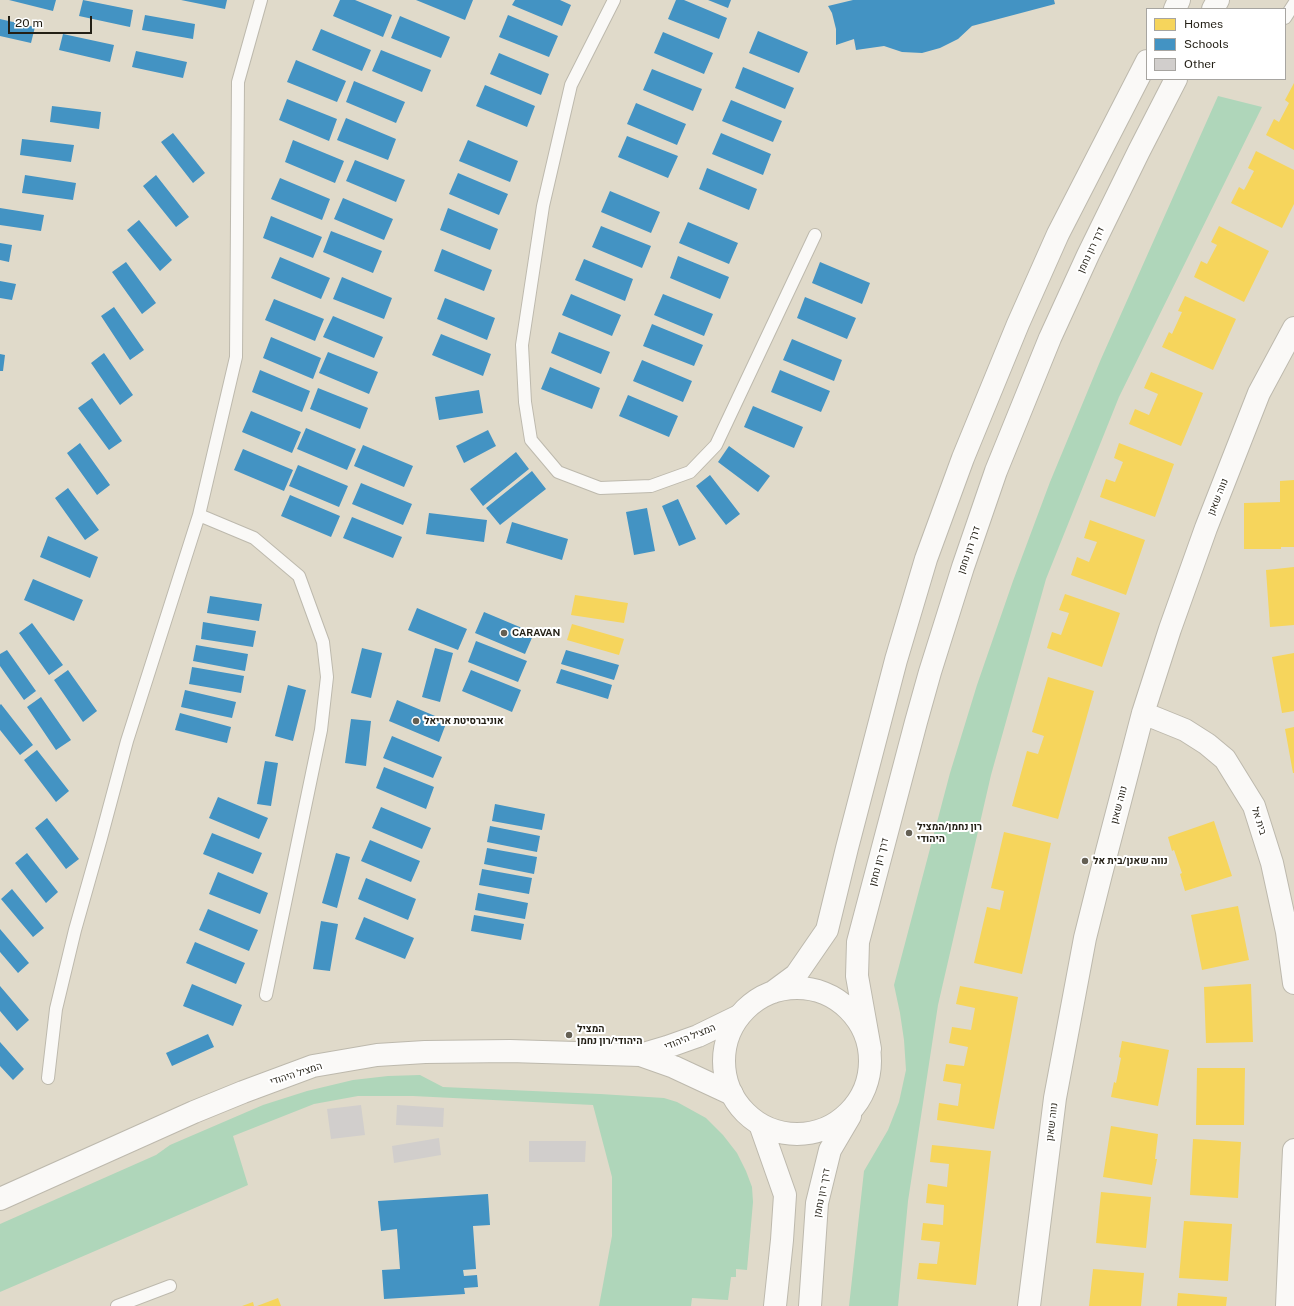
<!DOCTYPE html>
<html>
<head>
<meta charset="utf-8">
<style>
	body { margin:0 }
	#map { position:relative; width:1294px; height:1306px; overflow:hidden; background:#e0daca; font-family:"Public Sans",sans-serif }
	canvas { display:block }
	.legend { position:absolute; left:1146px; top:8px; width:140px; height:72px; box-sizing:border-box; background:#fff; border:1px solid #a7a5a1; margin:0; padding:5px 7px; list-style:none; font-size:12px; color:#231f15 }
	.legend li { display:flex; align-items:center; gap:8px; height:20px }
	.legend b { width:20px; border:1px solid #a7a5a1 }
	.scale { position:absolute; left:8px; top:16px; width:84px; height:18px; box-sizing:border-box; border:2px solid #231f15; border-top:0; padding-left:5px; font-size:12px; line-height:14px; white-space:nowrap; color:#231f15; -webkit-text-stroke:3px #fff; paint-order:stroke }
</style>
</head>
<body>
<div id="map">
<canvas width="1294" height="1306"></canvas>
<ul class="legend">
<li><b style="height:11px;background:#f6d55c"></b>Homes</li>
<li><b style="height:11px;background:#4393c3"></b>Schools</li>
<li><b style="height:11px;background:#d1cecc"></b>Other</li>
</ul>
<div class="scale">20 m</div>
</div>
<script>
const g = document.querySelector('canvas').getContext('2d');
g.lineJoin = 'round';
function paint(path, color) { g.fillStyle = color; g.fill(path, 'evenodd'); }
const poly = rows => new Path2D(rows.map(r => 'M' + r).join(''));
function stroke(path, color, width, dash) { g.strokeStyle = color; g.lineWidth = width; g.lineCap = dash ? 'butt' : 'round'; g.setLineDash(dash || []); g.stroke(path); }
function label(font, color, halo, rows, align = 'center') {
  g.font = font + ' "Public Sans",Heebo,sans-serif'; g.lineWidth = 4; g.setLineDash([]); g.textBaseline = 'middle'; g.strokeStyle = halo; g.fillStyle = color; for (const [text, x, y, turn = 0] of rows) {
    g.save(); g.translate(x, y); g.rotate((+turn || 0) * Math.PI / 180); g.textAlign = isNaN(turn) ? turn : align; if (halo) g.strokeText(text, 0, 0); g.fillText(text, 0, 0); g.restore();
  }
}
const green = poly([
	[1218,96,1262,107,1119,397,1046,579,991,775,938,1005,908,1201,898,1306,849,1306,864,1171,888,1130,899,1102,906,1070,904,1040,900,1013,894,985,950,773,977,685,1013,581,1050,482,1101,359],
	[420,1075,443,1087,600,1094,664,1098,677,1102,706,1118,723,1135,737,1153,746,1171,752,1187,753,1202,747,1270,736,1269,736,1277,731,1277,728,1300,692,1298,691,1306,599,1306,612,1236,612,1177,593,1105,413,1096,358,1096,314,1104,233,1136,248,1185,0,1292,0,1224,156,1155,170,1145,263,1105,307,1091,353,1080,388,1076]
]);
const homes = poly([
	[1294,83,1294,150,1266,135,1274,119,1279,122,1289,103,1285,100],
	[1256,151,1294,170,1294,204,1282,228,1231,203,1239,187,1244,190,1254,171,1248,168],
	[1219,226,1269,251,1244,302,1194,277,1201,261,1207,264,1217,245,1211,242],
	[1185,296,1236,319,1213,370,1162,347,1169,332,1172,334,1182,312,1178,311],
	[1151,372,1203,393,1181,446,1129,424,1135,409,1149,415,1158,394,1144,388],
	[1119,443,1174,464,1155,517,1100,497,1106,479,1115,482,1123,462,1114,458],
	[1294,480,1294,547,1281,547,1281,549,1244,549,1244,503,1280,502,1280,481],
	[1090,520,1145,540,1126,595,1071,575,1077,557,1089,562,1097,542,1084,538],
	[1294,567,1294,625,1270,627,1266,570],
	[1065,594,1120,613,1102,667,1047,648,1052,632,1061,635,1069,613,1059,610],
	[575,595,628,603,624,623,571,615],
	[572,624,624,639,619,655,567,640],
	[1294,653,1294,711,1282,713,1272,657],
	[1048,677,1094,691,1058,819,1012,806,1027,751,1038,754,1044,736,1032,732],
	[1294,727,1294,773,1293,773,1285,729],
	[1214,821,1232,876,1185,891,1180,874,1182,873,1174,850,1172,851,1168,837],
	[1004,832,1051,843,1022,974,974,963,987,907,1000,910,1004,891,991,888],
	[1238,906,1249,960,1202,970,1191,915],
	[1251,984,1253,1042,1206,1043,1204,987],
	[960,986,1018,997,994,1129,937,1120,939,1103,958,1106,961,1084,943,1081,946,1064,964,1066,968,1047,949,1043,952,1027,971,1030,975,1008,956,1004],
	[1122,1041,1169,1050,1158,1106,1111,1097,1114,1082,1116,1083,1121,1058,1119,1057],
	[1197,1068,1245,1068,1244,1125,1196,1125],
	[1111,1126,1158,1134,1155,1159,1157,1159,1152,1185,1103,1177],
	[1193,1139,1241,1142,1238,1198,1190,1195],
	[932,1145,991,1151,976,1285,917,1279,919,1263,937,1264,940,1242,921,1240,923,1223,943,1225,944,1205,926,1203,928,1184,947,1187,949,1164,930,1162],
	[1101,1192,1151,1197,1146,1248,1096,1243],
	[1184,1221,1232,1224,1228,1281,1179,1278],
	[1093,1269,1144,1273,1141,1306,1089,1306],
	[1178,1293,1227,1297,1226,1306,1177,1306],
	[278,1298,281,1306,257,1306],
	[253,1302,254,1306,242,1306]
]);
const schools = poly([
	[9,0,56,0,53,11],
	[83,0,133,10,130,27,79,16],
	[181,0,227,0,225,9],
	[340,0,355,0,392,15,383,37,333,16],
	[416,0,473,0,465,20],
	[515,0,560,0,571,5,562,26,512,5],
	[676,0,684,0,727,18,719,39,668,19],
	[708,0,731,0,728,8],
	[853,0,1054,0,1055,4,972,26,958,39,940,48,922,53,902,52,884,46,856,50,854,39,836,45,836,29,832,13,828,6],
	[145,15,195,24,193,39,142,30],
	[508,15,558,36,549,57,499,37],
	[400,16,450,37,441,58,391,38],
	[0,19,35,27,31,43,0,36],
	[321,29,371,50,362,71,312,50],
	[758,31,808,52,799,73,749,53],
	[663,32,713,53,704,74,654,53],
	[63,34,114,45,110,62,59,50],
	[381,50,431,70,422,92,372,71],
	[136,51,187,62,183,78,132,67],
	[499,53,549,74,541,95,490,74],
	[296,60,346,81,337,102,287,82],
	[743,67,794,88,785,109,735,88],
	[652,69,702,89,693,111,643,90],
	[354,81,405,102,396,123,346,102],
	[485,85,535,106,527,127,476,106],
	[287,99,337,119,329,141,279,120],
	[731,100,782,121,773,142,722,121],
	[636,103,686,124,677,145,627,124],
	[52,106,101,112,99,129,50,122],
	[346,118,396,139,388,160,337,140],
	[173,133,205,173,193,183,161,142],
	[721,133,771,154,763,175,712,154],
	[627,136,678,156,668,178,618,157],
	[22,139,74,145,71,162,20,155],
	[293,140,344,161,335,183,285,162],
	[468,140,518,161,510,182,459,161],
	[355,160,405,180,396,202,346,181],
	[707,168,757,189,749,210,699,189],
	[458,173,508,194,499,215,449,194],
	[25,175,76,183,73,200,22,193],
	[156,175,189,217,176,227,143,186],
	[280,178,330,199,322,220,271,199],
	[610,191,660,212,651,233,601,212],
	[343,198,393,219,384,240,334,219],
	[0,208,44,215,41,231,0,225],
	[448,208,498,229,490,250,440,230],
	[271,216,322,237,313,258,263,238],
	[139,220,172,260,160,271,127,230],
	[688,222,738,243,729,264,679,243],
	[601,226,651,246,642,268,592,247],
	[331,231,382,251,373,273,323,252],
	[0,243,12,245,9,262,0,260],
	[442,249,492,270,484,291,434,271],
	[678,256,729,277,720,299,670,278],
	[280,257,330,278,321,299,271,278],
	[584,259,633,279,625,301,575,280],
	[126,262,156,303,142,314,112,272],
	[820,262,870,283,862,304,812,283],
	[342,277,392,298,384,319,333,299],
	[0,281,16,284,12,300,0,298],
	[571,294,621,315,612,336,562,315],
	[663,294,713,314,704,336,654,315],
	[805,297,856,318,847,339,797,318],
	[445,298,495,318,487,340,437,319],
	[274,299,324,319,315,341,265,320],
	[114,307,144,350,130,360,101,316],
	[333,316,383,337,374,358,323,337],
	[652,324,703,345,694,366,643,346],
	[559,332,610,352,601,374,551,353],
	[441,334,491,354,483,376,432,355],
	[271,337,321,358,313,379,263,358],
	[792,339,842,360,834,381,783,360],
	[328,352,378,372,369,394,319,373],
	[104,353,133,395,120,405,91,363],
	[0,354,5,355,3,371,0,371],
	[642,360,692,381,683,402,633,381],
	[550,367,600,388,592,409,541,389],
	[260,370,310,391,302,412,252,392],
	[780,370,830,391,821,412,771,392],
	[318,388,368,408,360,429,310,409],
	[479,390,483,413,439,420,435,397],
	[628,395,678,416,669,437,619,416],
	[92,398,122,441,109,450,78,408],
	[753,406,803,427,794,448,744,427],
	[251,411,301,432,292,453,242,432],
	[306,428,356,449,347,470,297,449],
	[488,430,496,446,464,463,456,446],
	[80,443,110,485,97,495,67,453],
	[363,445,413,466,404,487,354,466],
	[729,446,770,476,758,492,718,462],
	[243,449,293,470,284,491,234,470],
	[516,452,529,469,483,506,470,489],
	[298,465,348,486,339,507,289,486],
	[532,471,546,489,500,525,486,508],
	[710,475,740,514,726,525,696,486],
	[361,483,412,504,403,525,352,504],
	[68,488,99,530,85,540,55,498],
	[290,495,340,516,331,537,281,516],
	[678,499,696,539,679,546,662,506],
	[647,508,655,551,634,555,626,512],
	[429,513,487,520,484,542,426,534],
	[352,517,402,537,393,558,343,538],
	[512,522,568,539,562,560,506,543],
	[48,536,98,557,90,578,40,557],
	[33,579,83,600,74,621,24,600],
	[210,596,262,604,259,621,207,613],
	[417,608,467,629,458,650,408,630],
	[484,612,534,633,525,654,475,633],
	[203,622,256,631,253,647,201,639],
	[32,623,63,665,49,675,19,633],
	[476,641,527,661,518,682,468,662],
	[196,645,248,654,245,671,193,661],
	[362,648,382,653,371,698,351,693],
	[435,648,453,653,440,702,422,697],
	[7,650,36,691,24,700,0,666,0,654],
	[566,650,619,665,614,680,561,664],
	[192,667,244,676,241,693,189,684],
	[561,669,612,685,608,699,556,683],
	[68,670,97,711,83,722,54,680],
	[471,670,521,690,512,712,462,691],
	[288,685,306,690,293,741,275,736],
	[185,690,236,702,232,718,181,707],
	[41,697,71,740,56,750,27,707],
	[397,700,447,721,439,742,389,721],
	[1,704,33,745,20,755,0,730,0,705],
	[180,713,231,727,227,743,175,730],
	[351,719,371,721,366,766,345,763],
	[392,736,442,757,433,778,383,758],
	[37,750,69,791,56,802,24,760],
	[265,761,278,763,271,806,257,804],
	[384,767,434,787,426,809,376,788],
	[218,797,268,818,259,839,209,818],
	[495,804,545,814,542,830,492,821],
	[381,807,431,828,422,849,372,828],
	[47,818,79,859,66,869,35,828],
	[490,826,540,836,537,852,487,842],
	[212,833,262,853,253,874,203,854],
	[370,840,420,861,411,882,361,861],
	[487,848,537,857,534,874,484,864],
	[27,853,58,892,46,903,15,863],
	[336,853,350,857,337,908,322,903],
	[482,869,532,878,529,894,479,885],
	[218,872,268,893,260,914,209,894],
	[366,878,416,899,408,920,358,899],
	[12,889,44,928,33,937,1,899],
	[478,893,528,903,525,919,475,910],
	[208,909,258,930,249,951,199,930],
	[474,915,524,924,521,940,471,931],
	[364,917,414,938,405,959,355,939],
	[321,921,338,924,330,971,313,969],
	[0,929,29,963,18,973,0,952],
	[195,942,245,963,236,984,186,963],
	[192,984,242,1005,233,1026,183,1006],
	[0,986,29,1020,17,1031,0,1011],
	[208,1034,214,1047,172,1066,166,1053],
	[0,1042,24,1069,13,1080,0,1066],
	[488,1194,490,1225,473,1226,476,1269,463,1270,464,1276,477,1275,478,1287,464,1288,465,1294,384,1299,382,1270,400,1269,397,1229,381,1231,378,1201]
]);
const building = poly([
	[361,1105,365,1135,331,1139,327,1109],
	[397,1105,444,1108,443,1127,396,1125],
	[439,1138,441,1155,394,1163,392,1146],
	[529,1141,586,1141,585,1162,529,1162]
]);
const service = poly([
	[614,0,571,85,543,206,522,345,525,402,531,440,558,472,600,488,651,486,690,472,716,445,815,235],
	[1285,18,1294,4],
	[199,515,254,538,299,576,323,642,327,677,321,730,266,995],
	[48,1078,56,1009,75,930,101,838,127,741,199,515,236,357,238,82,261,0],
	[117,1306,170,1286]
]);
const minor = poly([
	[1143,713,1185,730,1207,744,1225,759,1254,806,1272,863,1287,932,1294,983],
	[640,1055,674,1067,732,1094],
	[0,1199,194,1112,243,1092,313,1066,377,1055,425,1052,510,1051,640,1055,667,1047,698,1036,739,1016],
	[1029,1306,1055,1098,1085,938,1101,874,1143,713,1170,629,1206,528,1259,393,1294,328],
	[1287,1306,1294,1150]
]);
const secondary = poly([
	[1175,9,1179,0],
	[1213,9,1218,0],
	'724 1061a73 73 0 1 1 146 0a73 73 0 1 1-146 0Z',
	[773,992,796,975,827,930,847,848,896,660,926,559,963,458,1018,324,1058,234,1147,61],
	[870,1049,857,976,858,942,916,722,930,672,963,567,996,471,1050,338,1088,255,1139,151,1176,79],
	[760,1124,785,1195,782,1240,775,1306],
	[810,1306,817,1203,830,1150,850,1116]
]);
const markers = [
	[504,633,4,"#656054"],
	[416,721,4,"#656054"],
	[909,833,4,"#656054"],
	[1085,861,4,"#656054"],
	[569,1035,4,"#656054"]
];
const streetNames = [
	["דרך רון נחמן",1091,250,-65],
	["נווה שאנן",1218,497,-68],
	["דרך רון נחמן",969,550,-71],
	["נווה שאנן",1119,805,-75],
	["בית אל",1259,821,72],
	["דרך רון נחמן",879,862,-75],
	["המציל היהודי",690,1037,-22],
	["המציל היהודי",296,1074,-18],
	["נווה שאנן",1052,1122,-83],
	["דרך רון נחמן",822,1193,-79]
];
const poiNames = [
	["CARAVAN",512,633],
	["אוניברסיטת אריאל",424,721],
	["רון נחמן/המציל",917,827],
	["היהודי",917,839],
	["נווה שאנן/בית אל",1093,861],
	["המציל",577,1029],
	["היהודי/רון נחמן",577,1041]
];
paint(green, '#afd6ba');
paint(homes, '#f6d55c');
paint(schools, '#4393c3');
paint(building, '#d1cecc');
stroke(service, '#bdb9ad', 14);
stroke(minor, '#bdb9ad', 24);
stroke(secondary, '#bdb9ad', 24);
stroke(service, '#faf9f7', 12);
stroke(minor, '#faf9f7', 22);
stroke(secondary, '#faf9f7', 22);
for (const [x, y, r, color] of markers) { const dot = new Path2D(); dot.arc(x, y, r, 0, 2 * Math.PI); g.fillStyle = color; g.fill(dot); stroke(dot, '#fff', 1.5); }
label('10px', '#231f15', '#fff', streetNames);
label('bold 10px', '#231f15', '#fff', poiNames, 'left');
</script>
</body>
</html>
